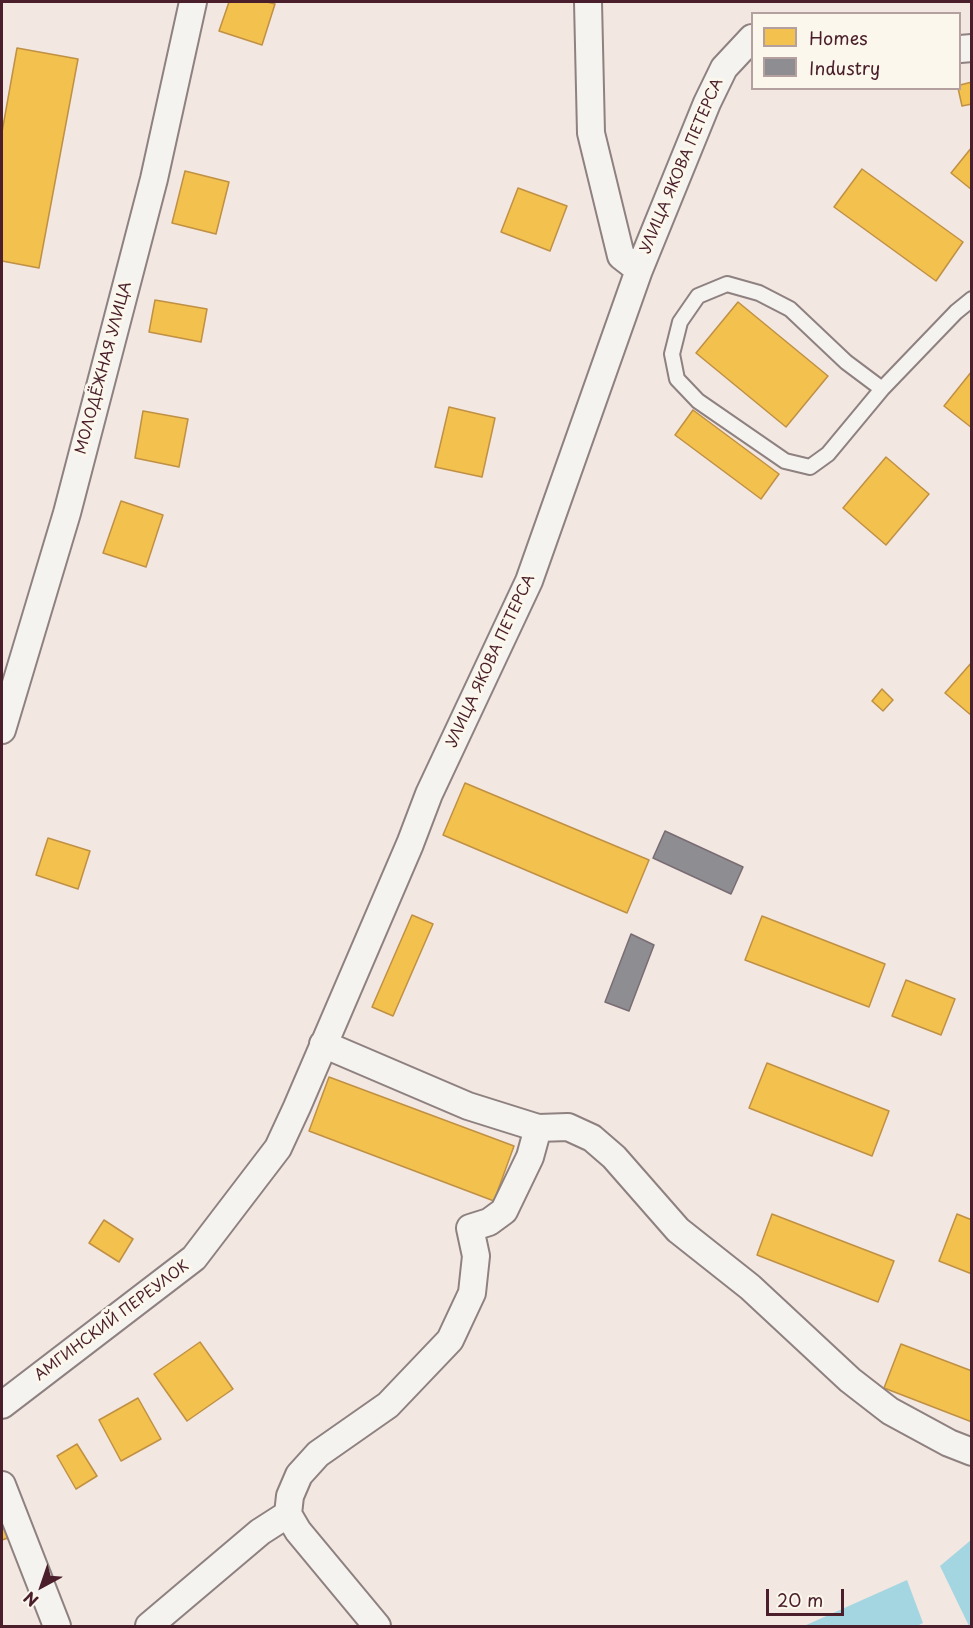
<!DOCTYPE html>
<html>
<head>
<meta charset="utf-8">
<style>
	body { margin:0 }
	#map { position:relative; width:973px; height:1628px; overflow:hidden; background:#f2e7e1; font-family:"Playpen Sans",sans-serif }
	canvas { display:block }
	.frame { position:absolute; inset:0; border:3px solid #4a1f2b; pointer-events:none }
	.legend { position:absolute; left:751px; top:12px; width:210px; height:78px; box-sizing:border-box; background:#fbf7ec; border:2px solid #b4a19f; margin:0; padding:8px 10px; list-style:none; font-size:18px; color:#4a1f2b }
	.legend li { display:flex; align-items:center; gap:12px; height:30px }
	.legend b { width:30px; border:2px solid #b4a19f }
	.north { position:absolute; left:12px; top:1556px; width:60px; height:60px; -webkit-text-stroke:4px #fbf7ec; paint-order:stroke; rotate:220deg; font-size:16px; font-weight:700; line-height:24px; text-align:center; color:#4a1f2b }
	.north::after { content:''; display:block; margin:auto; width:21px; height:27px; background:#4a1f2b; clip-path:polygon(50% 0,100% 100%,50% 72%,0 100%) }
	.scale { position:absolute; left:766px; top:1589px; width:78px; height:27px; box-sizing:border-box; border:3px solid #4a1f2b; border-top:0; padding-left:8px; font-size:18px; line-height:21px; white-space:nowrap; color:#4a1f2b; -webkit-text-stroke:4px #fbf7ec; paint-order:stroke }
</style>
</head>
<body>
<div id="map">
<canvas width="973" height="1628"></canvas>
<div class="frame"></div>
<ul class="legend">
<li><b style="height:16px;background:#f2c14e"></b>Homes</li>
<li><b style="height:16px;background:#8d8d92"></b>Industry</li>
</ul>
<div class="north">N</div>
<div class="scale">20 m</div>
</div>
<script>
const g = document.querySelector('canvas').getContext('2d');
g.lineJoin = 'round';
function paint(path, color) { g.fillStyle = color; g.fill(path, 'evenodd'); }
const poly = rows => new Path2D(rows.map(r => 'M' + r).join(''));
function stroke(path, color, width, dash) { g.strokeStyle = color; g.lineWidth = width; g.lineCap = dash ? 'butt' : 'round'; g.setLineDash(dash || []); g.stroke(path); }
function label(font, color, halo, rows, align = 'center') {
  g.font = font + ' "Playpen Sans",sans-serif'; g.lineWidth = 6; g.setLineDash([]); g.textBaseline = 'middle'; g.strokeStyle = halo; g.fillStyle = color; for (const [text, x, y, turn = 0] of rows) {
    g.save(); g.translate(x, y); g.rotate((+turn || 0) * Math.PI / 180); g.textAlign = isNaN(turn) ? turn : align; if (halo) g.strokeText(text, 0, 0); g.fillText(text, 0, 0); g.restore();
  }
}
const water = poly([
	[971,1540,972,1626,969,1626,940,1566],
	[907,1580,923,1623,917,1626,804,1626]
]);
const homes = poly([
	[229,2,267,2,275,4,262,45,219,31,229,2],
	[17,48,78,59,39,268,2,261,2,132,17,48],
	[972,82,972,104,962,106,958,88,960,88,960,85,972,82],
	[972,147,972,190,951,173,972,147],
	[862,169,963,242,936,281,834,207,862,169],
	[185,171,229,182,216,234,172,223,185,171],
	[518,188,567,206,550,251,501,232,518,188],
	[155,300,207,309,201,342,149,332,155,300],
	[738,302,828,376,786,427,696,353,738,302],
	[972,371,972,428,944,406,972,371],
	[449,407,495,418,482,477,435,467,449,407],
	[693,410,779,474,761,499,675,435,693,410],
	[143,411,188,419,179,467,135,458,143,411],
	[886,457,929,494,886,545,843,508,886,457],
	[121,501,163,515,146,567,103,553,121,501],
	[972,662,972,716,945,693,972,662],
	[882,689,893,700,883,711,872,701,882,689],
	[465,783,649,860,627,913,443,835,465,783],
	[48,838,90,851,78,889,36,875,48,838],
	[412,915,433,924,393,1016,372,1007,412,915],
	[762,916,885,964,869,1007,745,960,762,916],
	[906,980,955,999,941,1035,892,1016,906,980],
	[767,1063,889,1111,872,1156,749,1108,767,1063],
	[329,1077,514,1146,494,1201,309,1131,329,1077],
	[772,1214,894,1261,878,1302,757,1255,772,1214],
	[957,1214,972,1220,972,1274,939,1261,957,1214],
	[104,1220,133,1239,119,1262,89,1243,104,1220],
	[200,1342,233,1389,187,1421,154,1374,200,1342],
	[901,1344,972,1371,972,1422,884,1388,901,1344],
	[138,1398,161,1439,121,1461,99,1420,138,1398],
	[77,1444,97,1476,76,1489,57,1456,77,1444],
	[2,1519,8,1538,2,1540,2,1519]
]);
const industry = poly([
	[665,831,743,867,731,894,653,858,665,831],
	[631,934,654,945,629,1011,605,1002,631,934]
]);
const lane = poly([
	[882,389,846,362,790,309,759,293,727,284,698,296,680,322,672,354,677,379,698,401,785,461,810,467,828,454,882,389,956,312,972,299]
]);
const street = poly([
	[960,49,972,48],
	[639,270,707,103,724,68,752,38],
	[2,730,67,513,154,179,193,2],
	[538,1128,568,1127,592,1138,614,1157,678,1230,750,1287,850,1380,890,1411,949,1443,972,1452],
	[2,1405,194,1258,278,1148,297,1107,410,844,429,794,529,581,639,270,621,256,591,133,588,2],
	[2,1485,57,1626],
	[288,1514,298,1531,377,1626],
	[149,1626,260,1532,288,1514,290,1496,299,1475,318,1454,388,1405,450,1340,472,1293,476,1256,470,1228,489,1222,504,1211,530,1157,538,1128,468,1106,323,1044]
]);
const streetNames = [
	["УЛИЦА ЯКОВА ПЕТЕРСА",682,166,-67],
	["МОЛОДЁЖНАЯ УЛИЦА",104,368,-75],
	["УЛИЦА ЯКОВА ПЕТЕРСА",491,661,-65],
	["АМГИНСКИЙ ПЕРЕУЛОК",112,1321,-37]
];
paint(water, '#a4d6e2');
paint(homes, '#f2c14e');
stroke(homes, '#c09044', 1.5);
paint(industry, '#8d8d92');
stroke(industry, '#796c73', 1.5);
stroke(lane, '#8e8180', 18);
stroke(street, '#8e8180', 30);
stroke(lane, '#f5f3ef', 14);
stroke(street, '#f5f3ef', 26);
label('15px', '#4a1f2b', '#fbf7ec', streetNames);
</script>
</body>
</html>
